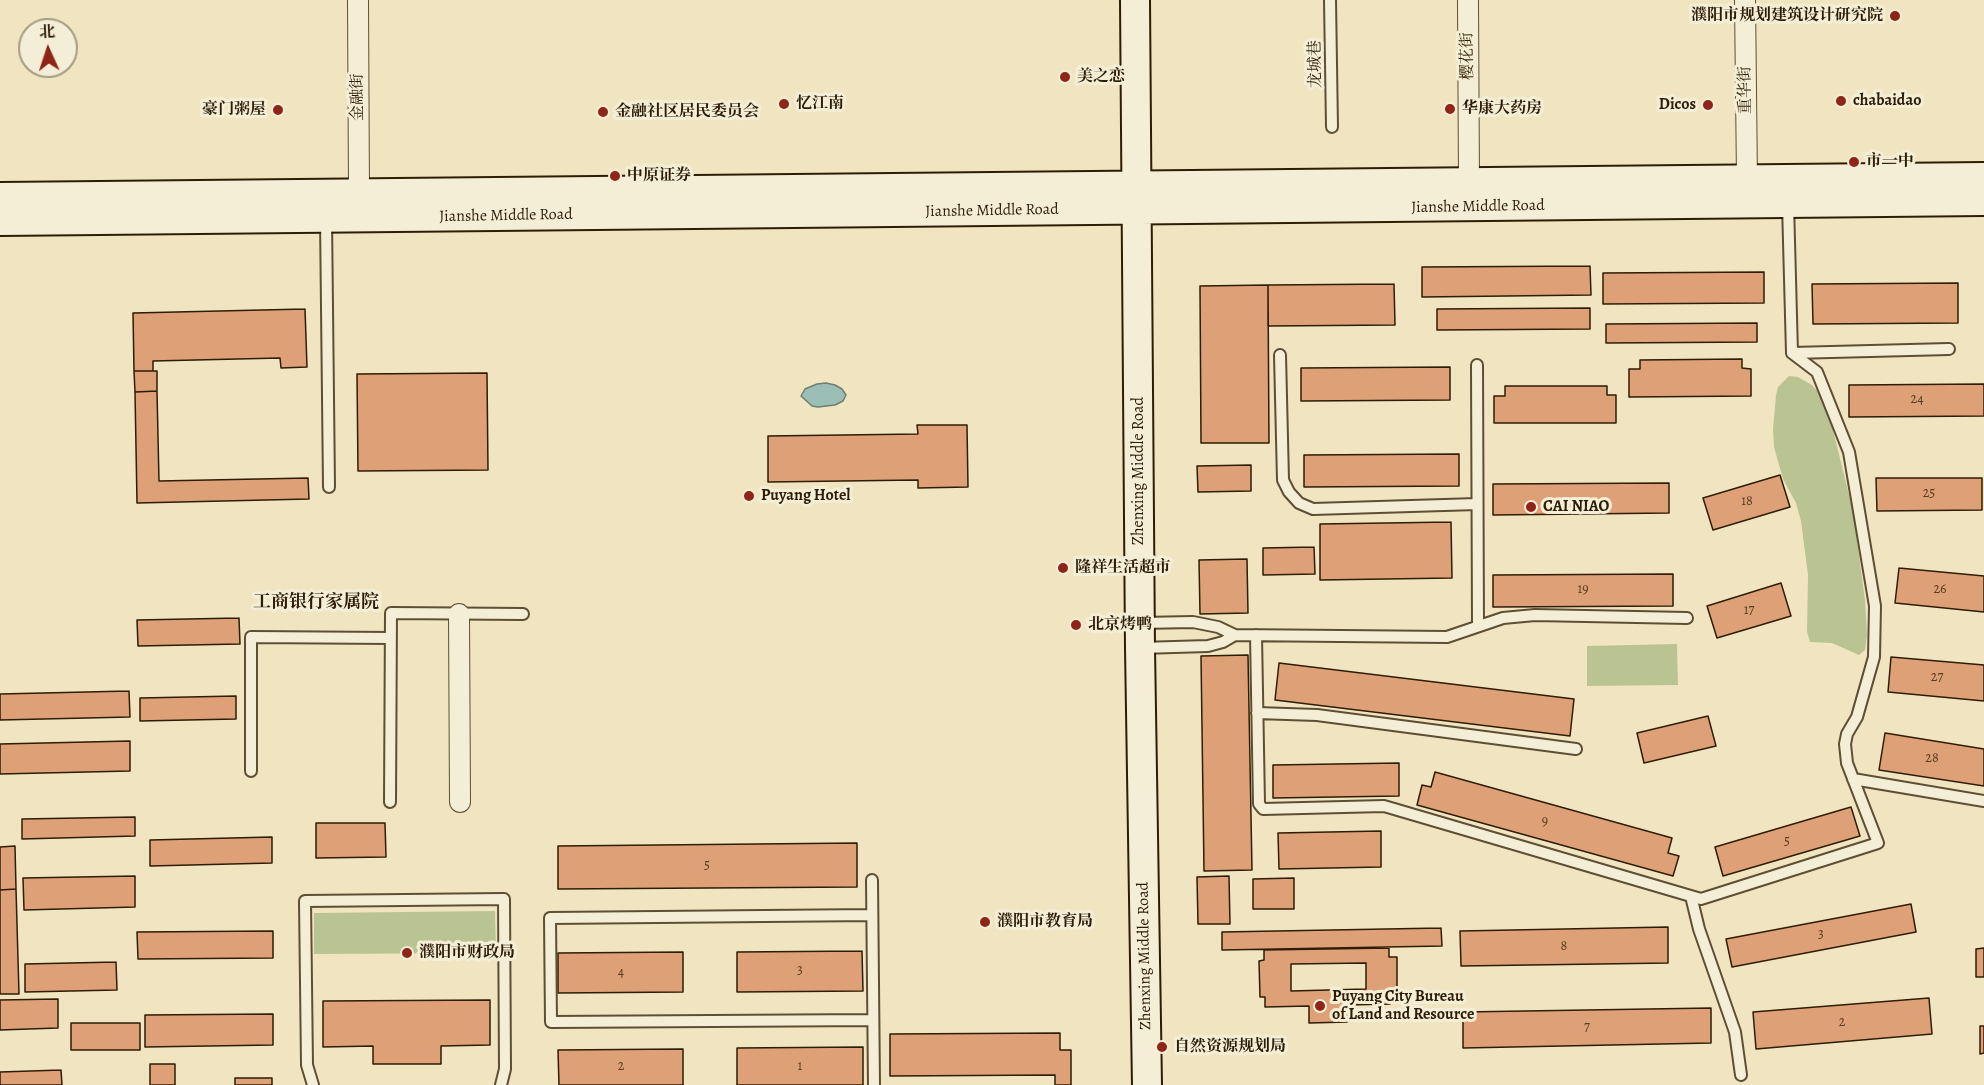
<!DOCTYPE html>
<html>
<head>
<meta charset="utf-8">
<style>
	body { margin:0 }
	#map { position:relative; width:1984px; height:1085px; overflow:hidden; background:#f0e5c0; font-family:Alegreya,"Noto Serif SC",serif }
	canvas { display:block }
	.north { position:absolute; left:18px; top:18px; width:60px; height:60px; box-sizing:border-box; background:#f5eed6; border:2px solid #a59a82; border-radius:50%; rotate:357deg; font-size:16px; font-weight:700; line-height:24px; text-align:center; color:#2e1d05 }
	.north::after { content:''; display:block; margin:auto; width:21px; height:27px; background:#8f2418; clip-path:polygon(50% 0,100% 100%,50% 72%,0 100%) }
</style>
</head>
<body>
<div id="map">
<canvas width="1984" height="1085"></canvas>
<div class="north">北</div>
</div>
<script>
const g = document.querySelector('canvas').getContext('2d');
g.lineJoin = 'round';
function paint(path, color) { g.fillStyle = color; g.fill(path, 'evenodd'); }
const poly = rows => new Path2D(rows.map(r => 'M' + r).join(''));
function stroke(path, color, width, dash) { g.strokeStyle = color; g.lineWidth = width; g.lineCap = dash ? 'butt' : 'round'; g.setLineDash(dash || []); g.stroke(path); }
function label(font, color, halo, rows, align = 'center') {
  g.font = font + ' Alegreya,"Noto Serif SC",serif'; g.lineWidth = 6; g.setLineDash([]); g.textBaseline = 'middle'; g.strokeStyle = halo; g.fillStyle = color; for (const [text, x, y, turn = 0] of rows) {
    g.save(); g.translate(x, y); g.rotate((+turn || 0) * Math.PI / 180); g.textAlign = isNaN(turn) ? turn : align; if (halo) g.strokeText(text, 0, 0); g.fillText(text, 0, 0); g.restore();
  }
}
const green = poly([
	[1789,376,1798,377,1812,385,1821,395,1832,426,1853,511,1865,600,1867,635,1865,650,1859,655,1832,643,1810,642,1807,632,1808,575,1801,521,1796,503,1783,479,1774,447,1773,429,1776,395,1778,387],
	[1677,644,1678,685,1587,686,1587,646],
	[495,911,496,953,314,954,314,913]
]);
const water = poly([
	[826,383,835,385,842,389,846,395,843,401,835,405,818,407,812,406,801,396,805,389,817,384,826,383]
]);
const building = poly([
	[1590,266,1591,295,1422,297,1422,267,1590,266],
	[1764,272,1764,303,1603,304,1603,273,1764,272],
	[1958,283,1958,323,1813,324,1812,284,1958,283],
	[1394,284,1395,325,1268,326,1268,285,1394,284],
	[1268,285,1269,443,1201,443,1200,286,1268,285],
	[1590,308,1590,329,1437,330,1437,309,1590,308],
	[305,309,307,367,281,368,280,358,153,361,153,371,134,371,133,313,305,309],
	[1757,323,1757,342,1606,343,1606,324,1757,323],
	[1742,359,1742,368,1751,369,1751,396,1629,397,1629,369,1640,369,1640,360,1742,359],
	[1450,367,1450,400,1301,401,1301,368,1450,367],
	[134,371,157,371,157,391,135,392,134,371],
	[487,373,488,470,358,471,357,374,487,373],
	[1984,384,1984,416,1849,417,1849,385,1984,384],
	[1505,386,1607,386,1607,395,1616,395,1616,423,1494,423,1494,396,1505,396,1505,386],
	[157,391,159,481,308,478,309,499,137,503,135,392,157,391],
	[917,425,967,425,968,487,918,488,918,480,768,482,768,436,918,434,917,425],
	[1459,454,1459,486,1304,487,1304,455,1459,454],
	[1251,465,1251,491,1198,492,1197,466,1251,465],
	[1780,475,1790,507,1713,530,1703,498,1780,475],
	[1876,478,1982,478,1982,510,1877,511,1876,478],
	[1669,483,1669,513,1493,515,1493,484,1669,483],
	[1451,522,1452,578,1320,580,1320,524,1451,522],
	[1314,547,1315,574,1263,575,1263,548,1314,547],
	[1247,559,1248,613,1200,614,1199,560,1247,559],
	[1899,568,1984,576,1984,612,1895,603,1899,568],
	[1673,574,1673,606,1493,607,1493,575,1673,574],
	[1781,583,1791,616,1717,638,1707,606,1781,583],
	[239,618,240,644,138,646,137,620,239,618],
	[1248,655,1252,870,1204,871,1201,656,1248,655],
	[1891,657,1984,665,1984,701,1888,692,1891,657],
	[1279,663,1574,699,1570,736,1275,700,1279,663],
	[129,691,130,717,0,720,0,694,129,691],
	[236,696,236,719,140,721,140,698,236,696],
	[1708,716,1716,746,1644,763,1637,733,1708,716],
	[1885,733,1984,749,1984,786,1879,770,1885,733],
	[130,741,130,771,0,774,0,744,130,741],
	[1399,763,1399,796,1273,798,1273,765,1399,763],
	[1435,772,1672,838,1668,853,1679,856,1673,876,1417,805,1422,785,1431,787,1435,772],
	[1851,807,1860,836,1723,876,1715,847,1851,807],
	[135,817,135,836,22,839,22,819,135,817],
	[316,823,385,823,386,857,316,858,316,823],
	[1381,831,1381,867,1279,869,1278,833,1381,831],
	[272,837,272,863,150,866,150,840,272,837],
	[857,843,857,887,558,889,558,846,857,843],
	[15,846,16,889,0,890,0,847,15,846],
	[135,876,135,907,24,910,23,878,135,876],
	[1229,876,1230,924,1198,924,1197,877,1229,876],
	[1294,878,1294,909,1253,909,1253,879,1294,878],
	[16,889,19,994,0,994,0,890,16,889],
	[1911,904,1916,932,1732,967,1726,939,1911,904],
	[1668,927,1668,963,1461,966,1460,931,1668,927],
	[1441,928,1442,946,1222,950,1222,932,1441,928],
	[273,931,273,958,138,959,137,932,273,931],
	[1389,948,1389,957,1397,957,1397,992,1390,992,1390,1004,1347,1005,1347,1022,1309,1023,1309,1006,1265,1007,1265,997,1260,997,1259,961,1264,960,1264,950,1389,948],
	[1366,963,1366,989,1291,991,1291,964,1366,963],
	[1984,948,1984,977,1976,977,1976,949,1984,948],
	[862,951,863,991,737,992,737,952,862,951],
	[683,952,683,992,558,993,558,953,683,952],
	[116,962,117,990,25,992,25,964,116,962],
	[1929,998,1932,1034,1756,1049,1753,1012,1929,998],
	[58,999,58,1028,0,1030,0,1000,58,999],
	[490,1000,490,1045,441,1046,441,1064,373,1064,373,1046,323,1047,323,1001,490,1000],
	[1711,1008,1711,1043,1463,1048,1463,1012,1711,1008],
	[273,1014,273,1045,145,1047,145,1015,273,1014],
	[71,1023,140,1023,140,1050,71,1050,71,1023],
	[1980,1026,1984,1026,1984,1053,1980,1054,1980,1026],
	[1060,1033,1060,1050,1071,1050,1071,1085,1055,1085,1055,1075,890,1076,890,1034,1060,1033],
	[863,1047,863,1085,737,1085,737,1048,863,1047],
	[683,1049,683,1085,559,1085,558,1050,683,1049],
	[150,1064,175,1064,175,1085,150,1085,150,1064],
	[61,1070,62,1085,0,1085,0,1072,61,1070],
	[235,1078,272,1078,272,1085,235,1085,235,1078]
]);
const lane = poly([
	[1330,0,1332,127],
	[1788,204,1792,353,1949,349],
	[326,218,329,487],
	[1280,355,1283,480,1289,492,1299,503,1313,509,1477,504],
	[1477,365,1478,626],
	[1141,623,1193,622,1218,627,1235,635,1447,637,1503,618,1535,615,1687,618],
	[1256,635,1259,804,1263,809,1384,806,1701,899,1878,843,1847,763,1845,744,1847,734,1857,717,1874,657,1875,606,1849,452,1817,372,1792,353],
	[1140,648,1208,646,1223,642,1235,635],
	[1257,713,1317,715,1576,749],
	[251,771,251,637,391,638],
	[1853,779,1984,801],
	[390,802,391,613,523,614],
	[872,880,874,1085],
	[1691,896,1699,929,1735,1032,1741,1075],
	[872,915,550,918,551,1022,873,1020],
	[313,1085,307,1065,305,901,504,899,505,1069,501,1085]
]);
const street = poly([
	[358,0,359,194],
	[1468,0,1469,183],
	[1745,0,1747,180],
	[459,614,460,802]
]);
const secondary = poly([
	[1135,0,1140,648,1147,1085],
	[0,197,1984,177],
	[0,221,1984,201]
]);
const markers = [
	[1895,16,6,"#8f2418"],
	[1065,77,6,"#8f2418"],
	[1841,101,6,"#8f2418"],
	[784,104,6,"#8f2418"],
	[1708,105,6,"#8f2418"],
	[1450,109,6,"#8f2418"],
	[278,110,6,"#8f2418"],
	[603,112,6,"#8f2418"],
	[1854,162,6,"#8f2418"],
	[615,176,6,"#8f2418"],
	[749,496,6,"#8f2418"],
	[1531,507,6,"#8f2418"],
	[1063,568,6,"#8f2418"],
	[1076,625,6,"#8f2418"],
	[985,922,6,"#8f2418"],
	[407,953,6,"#8f2418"],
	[1320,1006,6,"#8f2418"],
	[1162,1047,6,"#8f2418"]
];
const numberNames = [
	["24",1917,400],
	["25",1929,494],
	["18",1747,502],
	["19",1583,590],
	["26",1940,590],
	["17",1749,611],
	["27",1937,678],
	["28",1932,759],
	["9",1545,822],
	["5",1787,842],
	["5",707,866],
	["3",1821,935],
	["8",1564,947],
	["3",800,971],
	["4",621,973],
	["2",1842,1023],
	["7",1587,1028],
	["2",621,1067],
	["1",800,1067]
];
const poiNames = [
	["濮阳市规划建筑设计研究院",1883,16,"right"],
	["美之恋",1077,77],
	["chabaidao",1853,101],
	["忆江南",796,104],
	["Dicos",1696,105,"right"],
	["华康大药房",1462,109],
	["豪门粥屋",266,110,"right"],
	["金融社区居民委员会",615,112],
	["市一中",1866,162],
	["中原证券",627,176],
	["Puyang Hotel",761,496],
	["CAI NIAO",1543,507],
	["隆祥生活超市",1075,568],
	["北京烤鸭",1088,625],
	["濮阳市教育局",997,922],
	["濮阳市财政局",419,953],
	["Puyang City Bureau",1332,997],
	["of Land and Resource",1332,1015],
	["自然资源规划局",1174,1047]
];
const streetNames = [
	["樱花街",1468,56,-91],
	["龙城巷",1316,64,-91],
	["重华街",1746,90,-91],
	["金融街",358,97,-90],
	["Jianshe Middle Road",1478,207,-1],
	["Jianshe Middle Road",992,211,-1],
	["Jianshe Middle Road",506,216,-1],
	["Zhenxing Middle Road",1139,471,-90],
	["Zhenxing Middle Road",1145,956,-91]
];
const neighbourhoodNames = [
	["工商银行家属院",316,603]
];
paint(green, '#bac492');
paint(water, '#9bbeb7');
stroke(water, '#6f7e70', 1.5);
paint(building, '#dea076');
stroke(building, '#2e1d05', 1.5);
stroke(lane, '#5e4f34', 14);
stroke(street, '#5e4f34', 22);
stroke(secondary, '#2e1d05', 32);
stroke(lane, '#f5eed6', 10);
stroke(street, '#f5eed6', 20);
stroke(secondary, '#f5eed6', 28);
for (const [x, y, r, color] of markers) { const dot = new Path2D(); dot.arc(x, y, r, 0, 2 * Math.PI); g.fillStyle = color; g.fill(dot); stroke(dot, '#f5eed6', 2); }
label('14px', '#5a3e21', null, numberNames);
label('bold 16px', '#2e1d05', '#f5eed6', poiNames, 'left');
label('16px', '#2e1d05', '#f5eed6', streetNames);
label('bold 18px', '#2e1d05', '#f5eed6', neighbourhoodNames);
</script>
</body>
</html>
